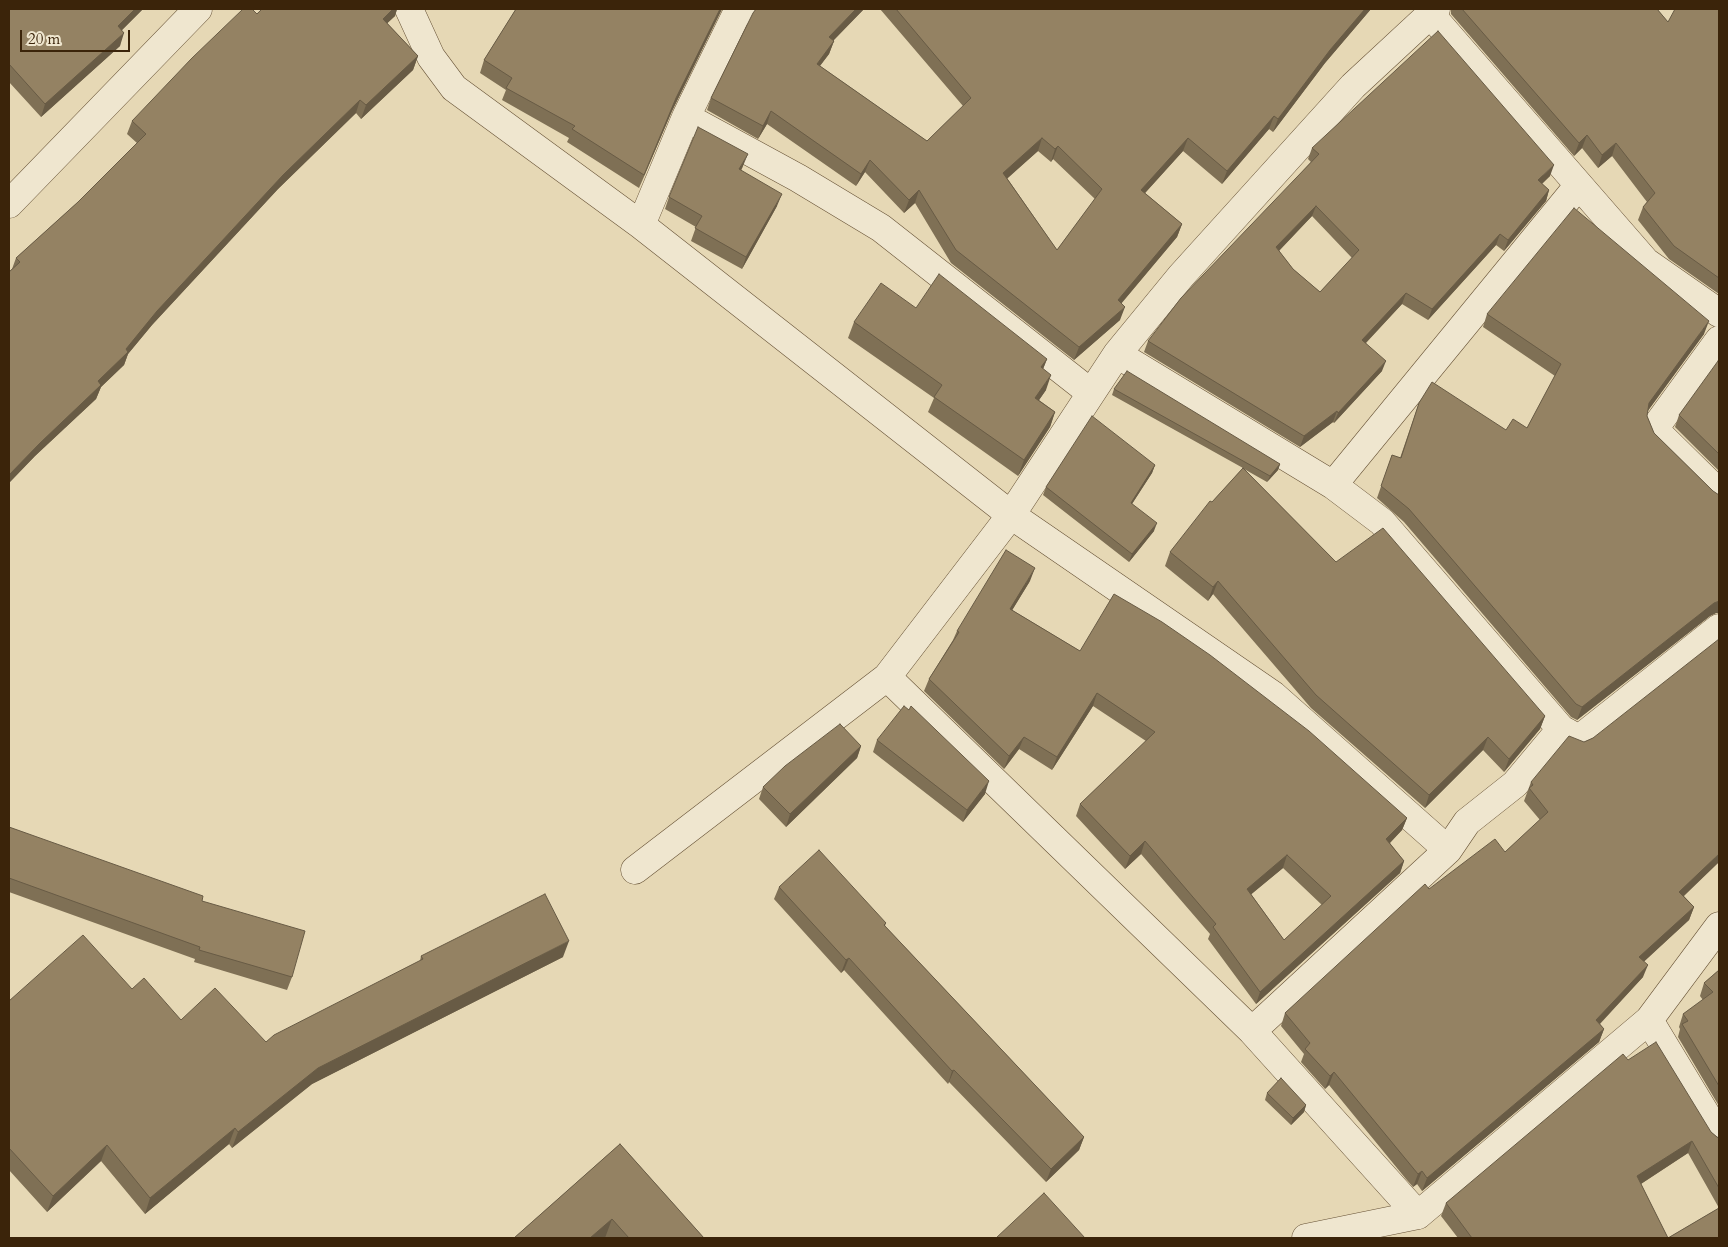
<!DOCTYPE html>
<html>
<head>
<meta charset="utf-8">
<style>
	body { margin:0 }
	#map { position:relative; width:1728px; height:1247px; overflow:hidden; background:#e6d8b5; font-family:Cardo,serif }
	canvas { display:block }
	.frame { position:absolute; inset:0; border:10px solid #3b240a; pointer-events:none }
	.scale { position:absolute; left:20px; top:30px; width:110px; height:22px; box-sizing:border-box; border:2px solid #3b240a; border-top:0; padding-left:6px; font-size:15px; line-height:18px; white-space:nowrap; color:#3b240a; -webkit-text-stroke:4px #efe6cf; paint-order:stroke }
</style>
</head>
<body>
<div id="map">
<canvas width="1728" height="1247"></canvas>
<div class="frame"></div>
<div class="scale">20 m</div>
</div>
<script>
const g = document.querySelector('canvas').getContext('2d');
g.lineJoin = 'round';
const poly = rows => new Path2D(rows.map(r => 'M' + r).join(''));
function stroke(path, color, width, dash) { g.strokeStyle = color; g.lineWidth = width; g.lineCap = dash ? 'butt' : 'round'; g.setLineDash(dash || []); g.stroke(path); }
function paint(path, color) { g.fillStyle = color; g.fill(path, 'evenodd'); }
const street = poly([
	[409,9,431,57,454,88,641,225,1011,515,1273,695,1448,850],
	[1430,14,1646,262,1719,313],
	[686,117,798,178,881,228,1091,393],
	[9,204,198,9],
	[641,225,686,117,735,17,742,9],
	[1719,340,1657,425,1660,435,1719,493],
	[1117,354,1333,485,1382,522,1561,729,1579,739,1719,628],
	[1333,485,1578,186],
	[887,677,1252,1031,1418,1215],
	[635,870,887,677,1011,515,1117,354,1181,276,1353,86,1436,9],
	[1649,1020,1719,1136],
	[1252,1031,1448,850,1467,822,1515,784,1561,729],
	[1306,1238,1418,1215,1649,1020,1719,926]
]);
const wall = poly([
	[9,9,143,9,122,30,120,46,41,117,9,82],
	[262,9,397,9,395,16,387,23,418,56,413,70,361,119,356,113,278,189,152,325,128,354,124,365,101,387,96,399,35,456,9,483,9,272,12,269,16,258,78,202,137,143,127,134,132,121],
	[516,9,722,9,672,111,639,188,567,142,569,138,502,100,506,90,480,73,484,60],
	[756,9,864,9,833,41,834,41,829,54,820,66,927,141,963,106,880,9,1371,9,1325,63,1273,132,1269,129,1222,184,1183,151,1145,193,1182,224,1177,237,1121,304,1120,320,1074,360,951,263,915,203,904,213,865,172,856,186,767,124,758,139,707,110,711,98],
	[1038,151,1051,162,1053,159,1095,199,1057,250,1007,178],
	[1451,9,1657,9,1668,22,1719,9,1719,294,1669,259,1638,220,1643,207,1647,202,1612,156,1598,168,1582,148,1574,156,1451,14],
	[1312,148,1550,176,1542,184,1549,190,1546,201,1504,251,1496,245,1428,320,1402,304,1366,343,1382,371,1334,423,1333,422,1300,447,1144,352,1148,341,1311,162,1308,159],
	[1312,216,1352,258,1320,292,1293,269,1279,251],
	[743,166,741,171,777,206,742,269,691,241,696,227,665,209,669,197],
	[916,308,1047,359,1043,369,1046,390,1039,400,1055,412,1050,427,1018,476,928,412,934,398,848,338,854,322],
	[1487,314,1704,334,1647,412,1647,416,1654,433,1713,491,1716,613,1710,616,1577,720,1571,717,1404,522,1377,498,1392,455,1400,458,1419,403,1506,430,1527,428,1555,376,1483,327],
	[1719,362,1719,471,1675,427,1679,415],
	[1114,389,1280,464,1278,470,1267,482,1244,469,1336,562,1545,716,1540,729,1504,772,1483,750,1425,808,1311,708,1213,594,1208,601,1165,566,1170,552,1212,502,1243,468,1112,395],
	[1155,465,1152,473,1132,504,1154,531,1129,562,1043,495,1046,487],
	[1030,581,1012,610,1080,651,1407,818,1402,830,1390,843,1404,861,1400,873,1256,1004,1208,939,1210,934,1141,854,1125,869,1076,816,1080,804,1146,741,1093,706,1052,770,1019,749,1004,769,924,691,929,679,953,640,957,631],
	[1283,868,1322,905,1284,940,1251,894],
	[1593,738,1719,862,1684,896,1694,907,1689,920,1644,961,1643,977,1600,1024,1604,1029,1599,1042,1422,1191,1417,1184,1413,1187,1406,1179,1329,1085,1325,1089,1301,1062,1304,1054,1281,1026,1285,1013,1429,889,1505,852,1540,820,1524,801,1531,782,1584,742],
	[877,740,985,794,963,822,873,752],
	[861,746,857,758,786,827,759,799,763,787],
	[9,827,202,901,292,977,287,990,194,962,195,959,9,892],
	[779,887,886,923,885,926,1084,1137,1079,1150,1046,1182,949,1082,948,1084,844,970,841,973,774,899],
	[421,956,563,957,312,1084,232,1148,229,1144,145,1214,101,1161,47,1212,9,1170,9,1001,132,989,181,1020,266,1042,420,961],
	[1719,970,1719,1106,1678,1037,1680,1029,1679,1027,1683,1014,1703,1000,1700,996,1704,983],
	[1628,1060,1717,1137,1719,1138,1719,1238,1458,1238,1441,1216,1446,1203],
	[1688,1153,1719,1208,1668,1238,1641,1184],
	[1267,1093,1306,1105,1304,1112,1291,1125,1265,1100],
	[620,1144,704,1238,514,1238]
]);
const shadedWall = poly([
	[135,9,143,9,113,39,118,26],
	[393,9,397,9,395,16,378,32,383,19],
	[720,9,722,9,672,111,639,188,676,98],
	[856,9,864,9,824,50,829,37],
	[1365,9,1371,9,1325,63,1273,132,1278,119,1330,50],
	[124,33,120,46,41,117,45,104],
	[834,41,829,54,812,76,817,64],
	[418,56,413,70,361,119,366,105],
	[360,100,356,113,278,189,152,325,128,354,124,365,101,387,96,399,35,456,9,483,9,475,98,381,157,311,283,175],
	[771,111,767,124,758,139,763,126],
	[1274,116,1269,129,1222,184,1227,171],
	[1587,135,1582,148,1574,156,1579,143],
	[1042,138,1038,151,999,186,1003,173],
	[1188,138,1183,151,1136,203,1141,190],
	[1616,143,1612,156,1598,168,1602,155],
	[1058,146,1053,159,1051,162,1055,149],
	[748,154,743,166,734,182,739,169],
	[870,160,865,172,856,186,861,174],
	[1554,165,1550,176,1534,191,1538,180],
	[919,190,915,203,904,213,909,200],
	[1549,190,1546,201,1504,251,1508,240],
	[782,194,777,206,742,269,746,257],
	[1316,206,1312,216,1272,258,1276,247],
	[1182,224,1177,237,1113,313,1118,300],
	[1500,234,1496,245,1428,320,1432,309],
	[1406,293,1402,304,1359,350,1362,340],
	[1125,307,1120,320,1074,360,1079,347],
	[1709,321,1704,334,1644,416,1649,403],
	[1047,359,1041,374,1041,367],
	[1386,361,1382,371,1334,423,1338,413],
	[1051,375,1046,390,1030,413,1035,398],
	[1337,411,1333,422,1300,447,1304,436],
	[1055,412,1050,427,1018,476,1024,460],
	[1280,464,1278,470,1267,482,1270,476],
	[1155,465,1152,473,1128,510,1131,503],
	[1157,523,1154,531,1129,562,1132,554],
	[1035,568,1030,581,1005,622,1010,609],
	[1218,581,1213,594,1208,601,1213,587],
	[1719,601,1719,613,1716,613,1710,616,1577,720,1582,707,1714,603],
	[1097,693,1093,706,1052,770,1057,757],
	[1545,716,1540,729,1504,772,1509,759],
	[1024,737,1019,749,1004,769,1009,756],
	[1488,737,1483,750,1425,808,1429,795],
	[861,746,857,758,786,827,790,814],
	[989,781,985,794,963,822,967,810],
	[1407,818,1402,830,1381,852,1386,839],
	[1145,841,1141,854,1125,869,1130,856],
	[1719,854,1719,862,1675,904,1679,892],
	[1287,855,1283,868,1242,902,1247,889],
	[1404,861,1400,873,1256,1004,1260,992],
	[1694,907,1689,920,1635,970,1639,957],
	[569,941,563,957,312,1084,232,1148,238,1132,318,1068],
	[849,958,844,970,841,973,846,960],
	[1648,965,1643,977,1592,1032,1596,1020],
	[1604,1029,1599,1042,1422,1191,1427,1178],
	[954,1070,949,1082,948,1084,952,1071],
	[1334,1072,1329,1085,1325,1089,1330,1076],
	[1306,1105,1304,1112,1291,1125,1293,1118],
	[235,1128,229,1144,145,1214,150,1198],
	[1084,1137,1079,1150,1046,1182,1051,1169],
	[1692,1141,1688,1153,1633,1189,1637,1176],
	[107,1145,101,1161,47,1212,53,1196],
	[1422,1171,1417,1184,1413,1187,1418,1174],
	[612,1219,605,1238,590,1238]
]);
const building = poly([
	[9,9,135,9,118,26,124,33,45,104,9,64,9,9],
	[243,9,252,9,257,14,262,9,393,9,383,19,418,56,366,105,360,100,283,175,157,311,126,349,128,352,98,381,101,385,40,443,9,475,9,272,20,262,16,258,78,202,146,134,132,121,192,58,243,9],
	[516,9,720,9,676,98,644,175,572,129,575,126,506,88,512,78,484,60,516,9],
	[756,9,856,9,829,37,834,41,817,64,927,141,971,98,896,9,1365,9,1330,50,1278,119,1274,116,1227,171,1188,138,1141,190,1182,224,1118,300,1125,307,1079,347,956,250,919,190,909,200,870,160,861,174,771,111,763,126,711,98,753,13,756,9],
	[1042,138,1055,149,1058,146,1102,189,1057,250,1003,173,1042,138],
	[1462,9,1657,9,1668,22,1675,9,1719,9,1719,278,1674,246,1643,207,1655,193,1616,143,1602,155,1587,135,1579,143,1462,9],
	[1438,31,1554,165,1538,180,1549,190,1508,240,1500,234,1432,309,1406,293,1362,340,1386,361,1338,413,1337,411,1304,436,1148,341,1181,298,1319,154,1312,148,1438,31],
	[1316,206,1359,250,1320,292,1293,269,1276,247,1316,206],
	[698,127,748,154,739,169,782,194,746,257,695,228,702,216,669,197,698,127],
	[1574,208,1709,321,1649,403,1647,416,1654,433,1713,491,1719,495,1719,601,1714,603,1582,707,1576,704,1409,509,1381,486,1392,455,1401,458,1419,403,1432,382,1506,430,1513,419,1527,428,1561,364,1487,314,1574,208],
	[939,274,1047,359,1041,367,1051,375,1035,398,1055,412,1024,460,934,397,942,385,854,322,881,283,916,308,939,274],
	[1718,361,1719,362,1719,454,1679,415,1718,361],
	[1127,371,1280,464,1270,476,1114,389,1127,371],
	[1092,416,1155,465,1131,503,1157,523,1132,554,1046,487,1092,416],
	[1243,468,1336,562,1383,528,1545,716,1509,759,1488,737,1429,795,1316,695,1218,581,1213,587,1170,552,1210,501,1212,502,1243,468],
	[1006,550,1035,568,1010,609,1080,651,1114,594,1162,622,1210,655,1309,731,1407,818,1386,839,1404,861,1260,992,1213,927,1216,924,1145,841,1130,856,1080,804,1155,732,1097,693,1057,757,1024,737,1009,756,929,679,959,632,957,631,1006,550],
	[1287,855,1331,896,1284,940,1247,889,1287,855],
	[1719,639,1719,854,1679,892,1694,907,1639,957,1648,965,1596,1020,1604,1029,1427,1178,1422,1171,1418,1174,1334,1072,1330,1076,1305,1049,1310,1043,1285,1013,1425,884,1429,889,1495,839,1505,852,1548,812,1529,788,1533,785,1531,782,1569,736,1584,742,1593,738,1719,639],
	[904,706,909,710,911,706,989,781,967,810,877,740,904,706],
	[840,724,861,746,790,814,763,787,785,766,840,724],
	[9,827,203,896,202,901,305,931,292,977,199,950,200,947,9,878,9,827],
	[819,850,886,923,884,925,1084,1137,1051,1169,954,1070,952,1071,849,958,846,960,779,887,819,850],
	[545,894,569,941,318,1068,238,1132,235,1128,150,1198,107,1145,53,1196,9,1148,9,1001,83,935,132,989,144,978,181,1020,215,988,266,1042,274,1035,423,959,421,956,545,894],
	[1719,970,1719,1086,1682,1024,1688,1021,1683,1014,1713,992,1704,983,1719,970],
	[1656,1042,1711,1132,1717,1137,1719,1138,1719,1188,1692,1141,1637,1176,1668,1238,1719,1208,1719,1238,1472,1238,1446,1203,1623,1054,1628,1060,1656,1042],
	[1281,1078,1306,1105,1293,1118,1267,1093,1281,1078],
	[620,1144,704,1238,629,1238,612,1219,590,1238,514,1238,620,1144],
	[1044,1193,1085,1238,996,1238,1044,1193]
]);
stroke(street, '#665135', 29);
stroke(street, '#efe6cf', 28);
paint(wall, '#7f7055');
paint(shadedWall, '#685b45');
paint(building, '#948263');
stroke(building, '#685b45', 1);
</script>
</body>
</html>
